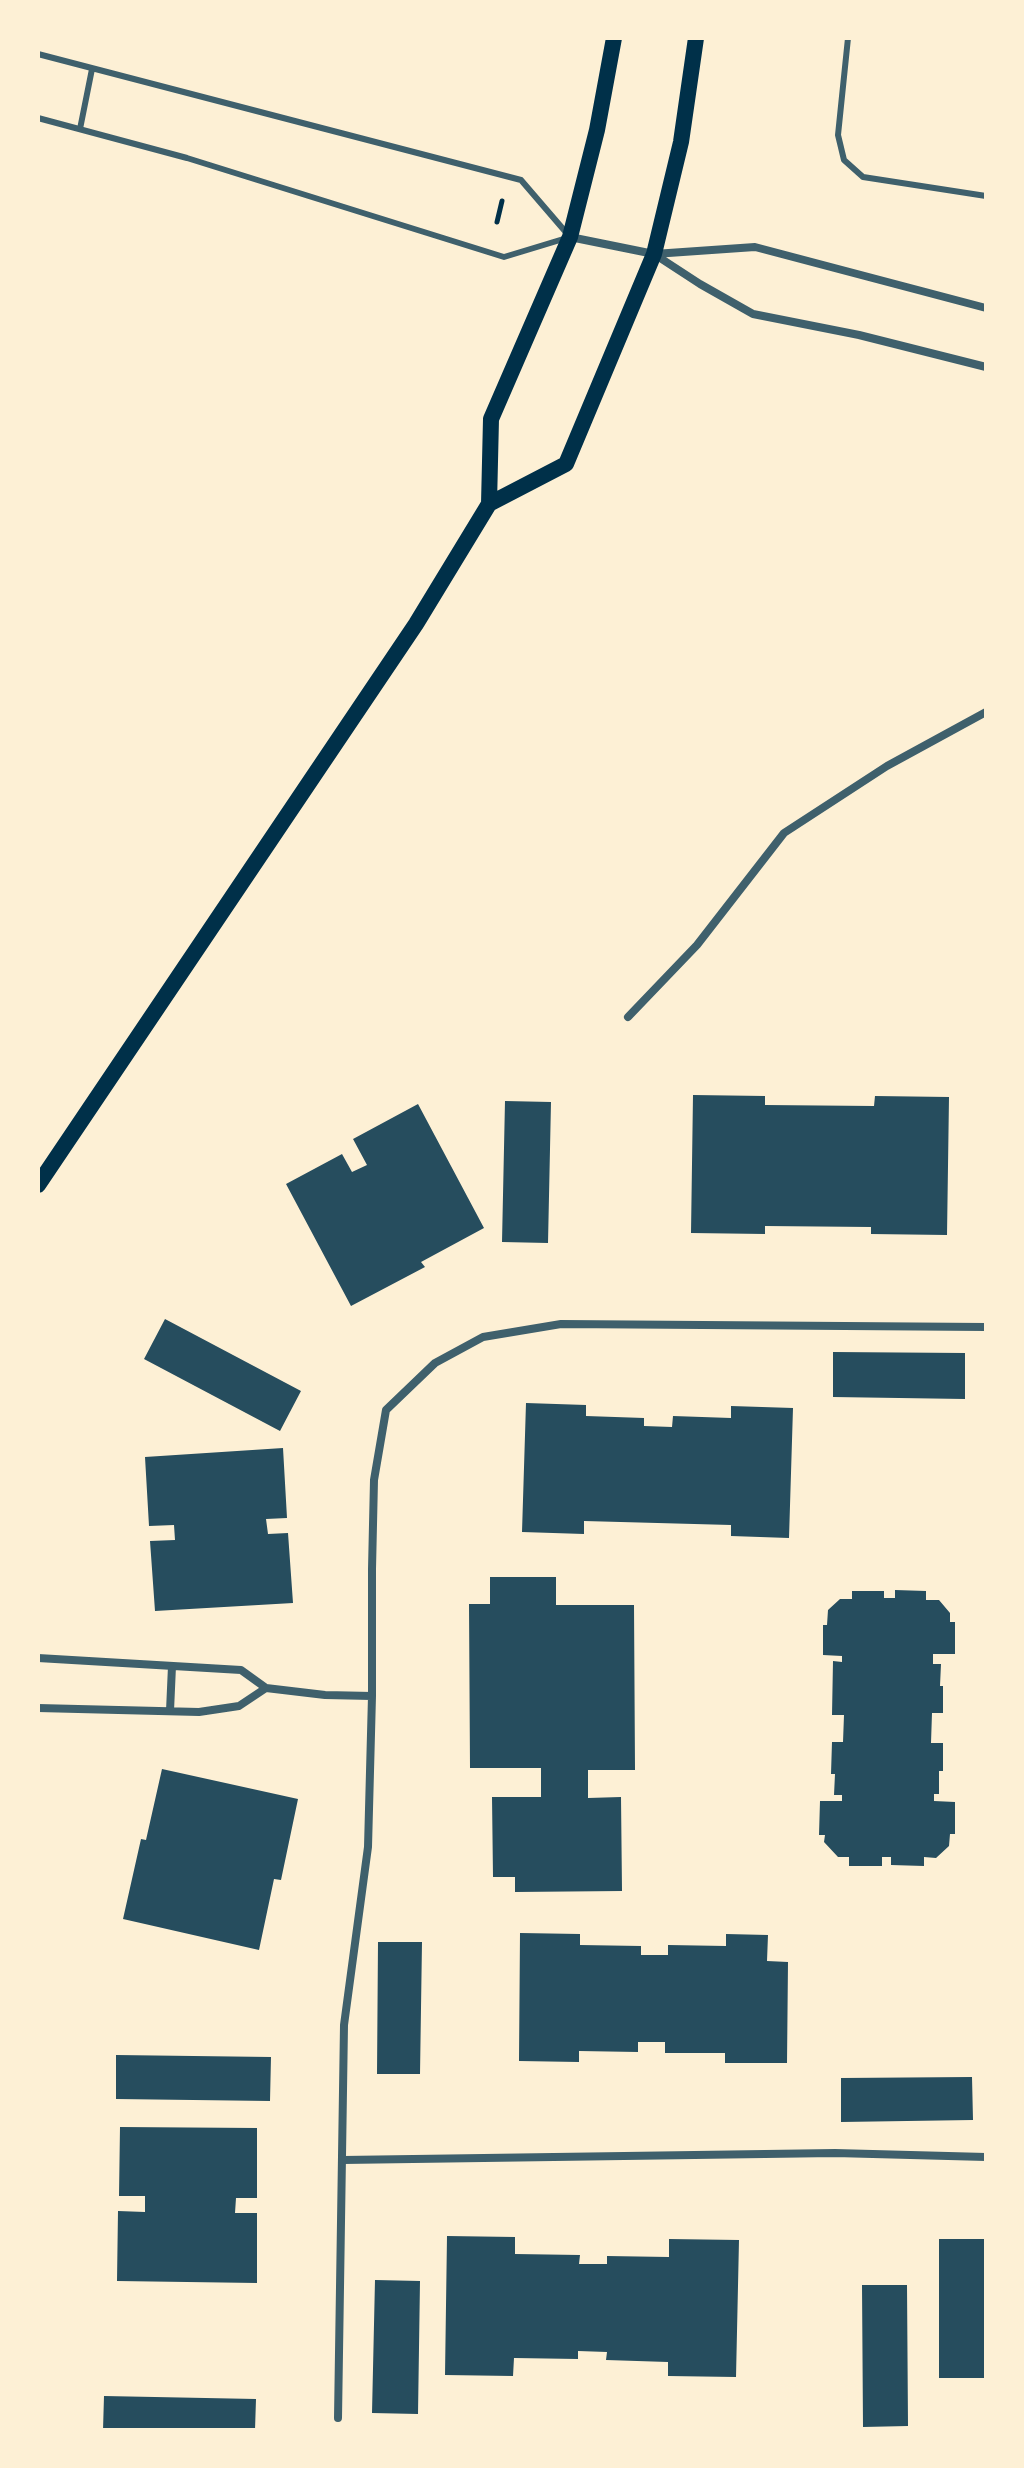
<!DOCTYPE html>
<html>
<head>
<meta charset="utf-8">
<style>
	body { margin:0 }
	#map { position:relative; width:1024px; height:2468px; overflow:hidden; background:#fdf0d5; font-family:Arial,sans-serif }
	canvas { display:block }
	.frame { position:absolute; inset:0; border:40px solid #fdf0d5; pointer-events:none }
</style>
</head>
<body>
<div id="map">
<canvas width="1024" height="2468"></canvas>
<div class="frame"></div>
</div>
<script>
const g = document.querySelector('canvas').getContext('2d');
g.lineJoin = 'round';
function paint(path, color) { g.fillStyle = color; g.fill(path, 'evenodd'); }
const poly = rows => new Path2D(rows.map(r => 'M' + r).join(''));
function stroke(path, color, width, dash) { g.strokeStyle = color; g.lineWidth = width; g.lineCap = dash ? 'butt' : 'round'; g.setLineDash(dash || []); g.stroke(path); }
const building = poly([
	[693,1095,765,1096,765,1105,874,1106,875,1096,949,1097,947,1235,871,1234,871,1227,765,1226,765,1234,691,1233],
	[505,1101,551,1102,548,1243,502,1242],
	[418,1104,484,1228,421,1262,425,1267,351,1306,286,1184,342,1154,352,1172,367,1165,353,1139],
	[165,1319,301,1391,280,1431,144,1359],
	[833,1352,965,1353,965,1399,833,1397],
	[526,1403,586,1405,586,1416,644,1418,644,1426,672,1427,673,1416,731,1418,731,1406,793,1408,789,1538,731,1536,731,1525,584,1521,584,1534,522,1532],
	[283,1448,287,1518,266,1519,268,1534,288,1533,293,1603,155,1611,150,1541,175,1540,174,1525,149,1526,145,1457],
	[490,1577,556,1577,556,1605,634,1605,635,1770,588,1770,588,1798,621,1797,622,1891,515,1892,515,1877,493,1877,492,1797,541,1797,541,1768,470,1768,469,1604,490,1604],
	[895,1590,926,1591,926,1600,939,1600,950,1613,950,1622,955,1622,955,1654,933,1654,933,1664,941,1664,940,1686,943,1686,943,1713,932,1713,931,1743,943,1743,943,1771,939,1771,939,1794,934,1794,934,1801,955,1802,955,1834,950,1834,949,1846,936,1858,924,1857,924,1866,891,1865,891,1857,882,1857,882,1866,849,1866,849,1857,838,1857,824,1842,825,1835,819,1835,820,1801,842,1801,842,1795,834,1795,835,1774,831,1774,832,1742,843,1742,844,1715,832,1715,833,1661,842,1662,842,1656,823,1655,823,1625,827,1625,828,1610,840,1599,852,1599,852,1591,884,1591,884,1598,895,1598],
	[162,1769,298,1799,281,1880,274,1879,259,1950,123,1919,141,1839,146,1840],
	[520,1933,580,1934,580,1945,641,1946,641,1955,668,1955,668,1945,726,1946,726,1934,768,1935,767,1961,788,1962,787,2063,725,2063,725,2053,665,2053,665,2042,638,2042,638,2052,579,2051,579,2062,519,2061],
	[378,1942,422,1942,420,2074,377,2074],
	[116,2055,271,2057,270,2101,116,2099],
	[972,2077,973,2120,841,2122,841,2078],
	[120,2127,257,2128,257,2198,236,2198,235,2213,257,2213,257,2283,117,2281,118,2211,145,2212,145,2196,119,2196],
	[447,2236,515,2237,515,2254,580,2255,579,2264,607,2264,607,2256,669,2257,669,2239,739,2240,736,2377,668,2376,668,2362,606,2360,607,2352,578,2351,578,2359,514,2358,513,2376,445,2375],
	[939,2239,986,2239,986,2378,939,2378],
	[375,2280,420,2281,418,2414,372,2413],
	[862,2285,907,2285,908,2426,863,2427],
	[104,2396,256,2399,255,2430,103,2430]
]);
const path = poly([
	[497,222,502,201]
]);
const service = poly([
	[848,38,838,135,844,160,863,177,986,196],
	[38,54,521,180,570,237,504,257,187,158,38,118],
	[80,129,92,69]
]);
const minor = poly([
	[570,237,654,254,755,247,986,308],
	[654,254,700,284,753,314,859,335,986,367],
	[628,1017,697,945,784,833,887,766,986,712],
	[38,1658,241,1670,266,1688,325,1695,372,1696],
	[38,1708,199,1712,239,1706,266,1688],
	[170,1711,172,1666],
	[343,2160,835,2153,986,2157],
	[338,2418,344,2025,368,1847,372,1696,372,1569,374,1480,386,1410,435,1363,483,1337,561,1324,986,1327]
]);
const secondary = poly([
	[489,504,566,464,654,254,681,142,696,38],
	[38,1185,416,624,489,504,491,419,570,237,597,130,614,38]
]);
paint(building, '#264d5e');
stroke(path, '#003049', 5);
stroke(service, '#3f606c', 6);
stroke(minor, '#3f606c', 8);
stroke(secondary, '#003049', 16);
</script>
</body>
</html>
